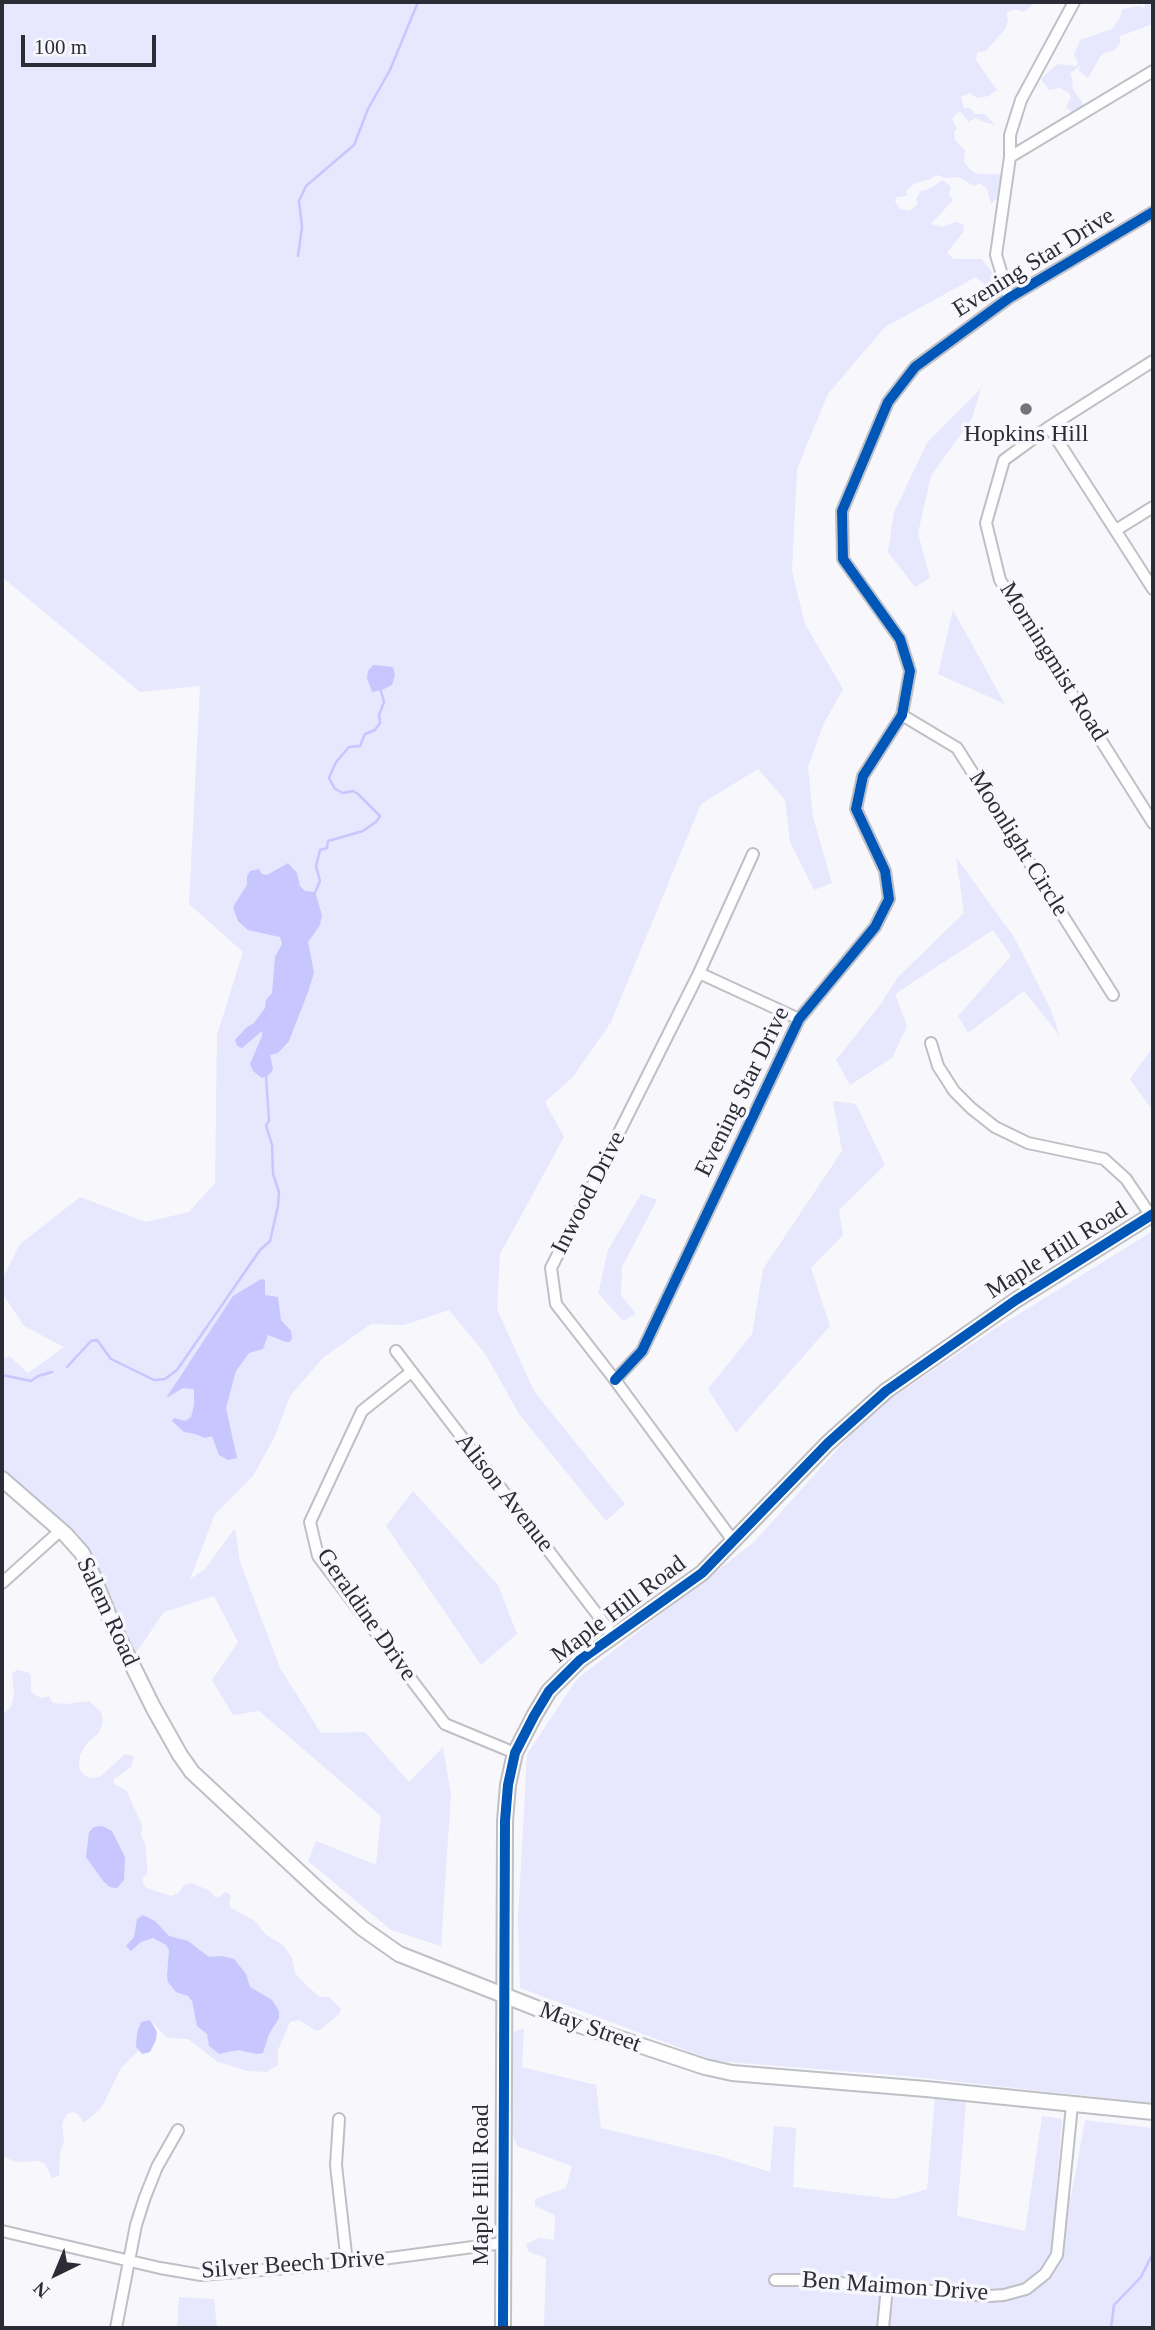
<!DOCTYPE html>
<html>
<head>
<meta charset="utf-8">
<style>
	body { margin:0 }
	#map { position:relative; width:1155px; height:2330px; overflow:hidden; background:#f8f8fc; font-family:"Times New Roman",serif }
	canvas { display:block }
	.frame { position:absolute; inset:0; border:4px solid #2c2c36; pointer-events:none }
	.north { position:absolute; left:21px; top:2239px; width:70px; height:70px; -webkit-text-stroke:5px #f7f7fd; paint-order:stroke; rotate:223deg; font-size:19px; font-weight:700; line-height:28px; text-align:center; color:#2c2c36 }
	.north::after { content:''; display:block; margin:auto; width:24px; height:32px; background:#2c2c36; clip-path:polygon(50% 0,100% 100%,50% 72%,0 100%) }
	.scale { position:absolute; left:21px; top:35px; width:135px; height:32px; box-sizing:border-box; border:4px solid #2c2c36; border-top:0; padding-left:9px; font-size:21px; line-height:24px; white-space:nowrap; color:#2c2c36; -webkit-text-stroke:5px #f7f7fd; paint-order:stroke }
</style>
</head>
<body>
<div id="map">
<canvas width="1155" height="2330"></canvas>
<div class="frame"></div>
<div class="north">N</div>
<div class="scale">100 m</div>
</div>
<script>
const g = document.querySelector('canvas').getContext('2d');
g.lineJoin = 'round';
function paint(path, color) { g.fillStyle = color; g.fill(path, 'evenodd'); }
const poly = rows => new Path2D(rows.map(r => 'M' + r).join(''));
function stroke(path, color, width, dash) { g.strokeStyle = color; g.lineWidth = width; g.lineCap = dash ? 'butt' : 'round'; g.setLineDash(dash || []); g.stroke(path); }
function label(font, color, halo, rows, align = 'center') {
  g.font = font + ' "Times New Roman",serif'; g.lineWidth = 7; g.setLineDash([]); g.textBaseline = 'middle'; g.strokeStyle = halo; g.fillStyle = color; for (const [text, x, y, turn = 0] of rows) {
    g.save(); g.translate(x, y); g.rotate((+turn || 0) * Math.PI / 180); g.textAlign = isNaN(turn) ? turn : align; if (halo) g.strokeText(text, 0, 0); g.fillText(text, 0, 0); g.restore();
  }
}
const green = poly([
	[2,2,1042,2,1035,3,1024,12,1015,9,1006,13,1008,21,1005,29,986,51,977,52,976,60,997,90,989,96,977,98,970,93,961,97,964,108,970,108,975,114,985,114,995,125,981,121,975,118,968,122,962,113,958,112,952,119,957,129,954,132,955,140,965,150,964,162,972,171,978,174,1002,174,1003,193,991,204,987,189,980,183,974,186,958,177,946,178,936,175,931,179,915,183,906,191,907,196,897,197,895,201,900,209,910,211,918,203,916,199,921,191,931,188,943,180,951,187,949,195,953,200,931,224,942,227,956,222,963,224,964,231,947,253,954,259,982,259,996,277,994,284,999,290,997,297,987,305,978,294,984,284,976,277,885,327,828,394,797,469,792,571,805,624,843,689,824,723,808,767,813,817,832,883,814,890,790,842,785,800,758,769,701,804,611,1022,573,1077,545,1102,564,1137,500,1254,497,1309,534,1391,625,1504,606,1521,519,1414,486,1355,449,1310,404,1325,371,1324,323,1358,290,1396,275,1436,253,1476,215,1514,190,1579,205,1569,235,1528,240,1562,280,1668,321,1733,365,1732,409,1782,443,1747,451,1794,441,1946,391,1930,308,1861,316,1841,376,1865,381,1816,259,1711,233,1715,212,1680,238,1642,214,1596,164,1612,136,1653,88,1548,2,1468,2,1359,9,1356,28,1373,64,1347,24,1326,2,1293,2,1280,19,1245,80,1197,146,1222,189,1212,215,1183,217,1035,243,952,189,904,200,686,140,692,2,577],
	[1146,2,1153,2,1153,20,1150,25,1120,36,1120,43,1114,51,1106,52,1100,57,1088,78,1079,71,1080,65,1070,74,1072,78,1073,89,1084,105,1072,112,1066,107,1071,97,1068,92,1060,88,1049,90,1041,79,1057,64,1076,66,1078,63,1074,55,1080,40,1112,29,1120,18,1122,9,1139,6,1144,8],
	[981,388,972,419,931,476,918,533,930,578,915,587,888,552,894,512,927,443],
	[953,610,1005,704,938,674],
	[956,857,1014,937,1051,1010,1060,1036,1024,991,968,1033,958,1016,1011,956,993,930,895,994,907,1026,892,1058,850,1085,836,1060,880,1005,898,977,964,913],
	[1153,1047,1153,1111,1130,1079],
	[833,1101,856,1104,885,1165,839,1210,843,1235,811,1268,830,1326,736,1433,708,1389,752,1334,763,1269,842,1151],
	[641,1194,657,1200,622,1267,621,1295,636,1314,623,1321,598,1293,608,1250],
	[1153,1231,1153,2103,905,2076,715,2061,520,1988,518,1919,527,1754,577,1679,754,1542,871,1412,993,1330],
	[413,1491,498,1585,517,1634,481,1665,386,1526],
	[17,1670,28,1672,31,1676,31,1691,35,1695,42,1698,49,1696,53,1703,67,1704,89,1701,101,1712,103,1722,99,1733,88,1742,80,1755,79,1768,84,1775,90,1778,100,1777,125,1754,134,1756,131,1767,114,1779,114,1784,126,1790,142,1825,141,1835,145,1843,147,1864,147,1874,143,1878,143,1883,146,1888,171,1896,179,1893,184,1885,192,1883,210,1891,215,1897,218,1898,225,1892,228,1893,231,1896,229,1902,231,1908,255,1921,265,1934,283,1945,292,1958,295,1973,307,1986,320,1997,329,1997,341,2009,339,2014,320,2030,315,2030,299,2020,290,2022,278,2050,278,2065,267,2072,247,2071,218,2062,188,2039,167,2038,150,2020,137,2033,138,2051,121,2068,102,2107,84,2123,78,2114,73,2112,67,2114,64,2119,62,2124,64,2142,60,2153,59,2176,52,2178,45,2164,40,2161,16,2162,2,2156,2,1716,12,1705,14,1694,12,1673],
	[524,2028,522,2067,596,2085,601,2128,719,2156,770,2172,774,2126,796,2128,793,2187,893,2199,927,2189,935,2097,966,2102,957,2216,1025,2231,1042,2116,1062,2119,1056,2192,1071,2197,1085,2120,1153,2128,1153,2328,544,2328,546,2258,529,2252,526,2244,539,2238,554,2240,555,2215,535,2206,535,2199,566,2188,572,2166,517,2146,510,2127,511,2033],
	[179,2297,214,2299,217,2328,177,2328]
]);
const water = poly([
	[373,665,393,667,395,675,392,685,382,690,372,692,367,678,368,671],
	[288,863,297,873,300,886,305,891,315,892,322,915,320,925,308,942,314,973,308,992,289,1041,278,1053,270,1055,273,1069,270,1074,262,1078,253,1071,250,1064,262,1036,262,1031,242,1048,237,1046,235,1040,247,1027,254,1023,265,1008,266,1000,272,993,275,957,282,944,280,937,248,930,238,921,233,907,247,885,247,876,250,871,259,869,262,874,267,875],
	[261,1279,265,1280,265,1295,278,1297,281,1320,291,1331,292,1338,290,1342,286,1342,268,1335,263,1349,249,1353,236,1371,226,1408,237,1458,228,1460,219,1455,212,1436,205,1438,195,1434,184,1432,172,1421,174,1418,185,1421,191,1417,194,1405,194,1389,183,1388,166,1398,233,1296],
	[102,1826,112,1831,125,1857,124,1880,117,1888,110,1887,104,1882,86,1857,89,1832,94,1827],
	[143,1915,155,1921,169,1936,188,1941,209,1957,222,1956,234,1959,246,1974,250,1987,272,2000,279,2011,279,2018,269,2034,263,2053,257,2054,238,2050,219,2054,209,2046,207,2034,197,2026,192,2001,188,1996,176,1992,168,1982,167,1976,169,1950,166,1945,153,1938,141,1942,131,1951,126,1946,134,1937,137,1919],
	[150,2020,157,2032,156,2040,150,2052,142,2054,136,2047,137,2033,141,2022]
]);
const stream = poly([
	[298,256,302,227,299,201,306,186,354,145,368,109,390,70,418,2],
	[314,895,320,881,316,866,320,850,327,848,328,841,363,831,377,821,380,816,358,794,353,791,343,793,335,789,329,778,336,762,349,747,360,746,365,734,375,730,380,723,379,715,384,702,381,691],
	[67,1367,91,1341,97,1340,111,1359,154,1380,165,1379,177,1370,260,1250,270,1241,278,1206,279,1192,273,1174,272,1145,266,1125,269,1121,266,1076],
	[2,1375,31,1381,38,1376,52,1372],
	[1111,2328,1114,2305,1141,2277,1153,2253]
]);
const minor = poly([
	[1010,157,1153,71],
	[1009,298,996,255,1010,157,1010,135,1021,100,1074,2],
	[1153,361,1049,427,1004,460,986,523,1000,580,1153,823],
	[1049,427,1153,589],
	[1116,530,1153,507],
	[902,715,957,748,1113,995],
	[699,973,799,1019],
	[931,1043,938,1066,954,1091,971,1108,995,1127,1028,1143,1104,1159,1126,1179,1151,1216],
	[396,1351,613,1635],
	[411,1372,362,1411,310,1522,318,1556,445,1724,515,1753],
	[615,1380,642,1351,799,1019,875,927,889,899,885,871,856,809,863,776,902,715,910,671,900,639,843,559,842,511,888,402,915,367,1009,298,1153,212],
	[734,1542,615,1380,556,1304,551,1268,699,973,753,854],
	[2,1583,61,1530],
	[339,2119,336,2165,347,2263],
	[2,2231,160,2268,201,2275,360,2262,503,2243],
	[775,2280,805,2280,989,2296,1004,2295,1026,2289,1045,2274,1057,2255,1072,2105],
	[116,2328,136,2225,145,2197,157,2167,178,2130],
	[883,2328,887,2287]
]);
const tertiary = poly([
	[2,1479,65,1534,82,1553,93,1576,113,1626,153,1707,180,1755,192,1772,324,1895,362,1928,399,1954,582,2026,705,2067,732,2073,926,2089,1153,2112],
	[503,2328,505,1821,508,1785,515,1753,534,1716,549,1691,580,1660,702,1573,828,1443,886,1391,1016,1300,1153,1214]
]);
const cycleway = poly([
	[615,1380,642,1351,799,1019,875,927,889,899,885,871,856,809,863,776,902,715,910,671,900,639,843,559,842,511,888,402,915,367,1009,298,1153,212],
	[503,2328,505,1821,508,1785,515,1753,534,1716,549,1691,580,1660,702,1573,828,1443,886,1391,1016,1300,1153,1214]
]);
const markers = [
	[1026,409,7,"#73737b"]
];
const streetNames = [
	["Evening Star Drive",1034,263,-32],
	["Morningmist Road",1053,662,58],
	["Moonlight Circle",1018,844,58],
	["Evening Star Drive",743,1092,-64],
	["Inwood Drive",589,1193,-63],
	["Maple Hill Road",1057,1251,-32],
	["Alison Avenue",504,1493,52],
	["Maple Hill Road",619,1610,-37],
	["Salem Road",107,1612,65],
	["Geraldine Drive",366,1615,55],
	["May Street",590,2028,20],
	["Maple Hill Road",482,2185,-90],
	["Silver Beech Drive",293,2265,-4],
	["Ben Maimon Drive",895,2287,4]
];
const poiNames = [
	["Hopkins Hill",1026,435]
];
paint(green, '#e7e7fe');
paint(water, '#c8c6fe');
stroke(stream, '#c8c6fe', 2.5);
stroke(minor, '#bfbfc6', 14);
stroke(tertiary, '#bfbfc6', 18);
stroke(minor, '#fefeff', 10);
stroke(tertiary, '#fefeff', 14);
stroke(cycleway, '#0057b8', 10);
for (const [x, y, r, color] of markers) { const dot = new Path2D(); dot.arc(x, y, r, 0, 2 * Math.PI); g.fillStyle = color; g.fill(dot); stroke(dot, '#f7f7fd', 2.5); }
label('24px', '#2c2c36', '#f7f7fd', streetNames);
label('24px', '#2c2c36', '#f7f7fd', poiNames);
</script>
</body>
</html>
